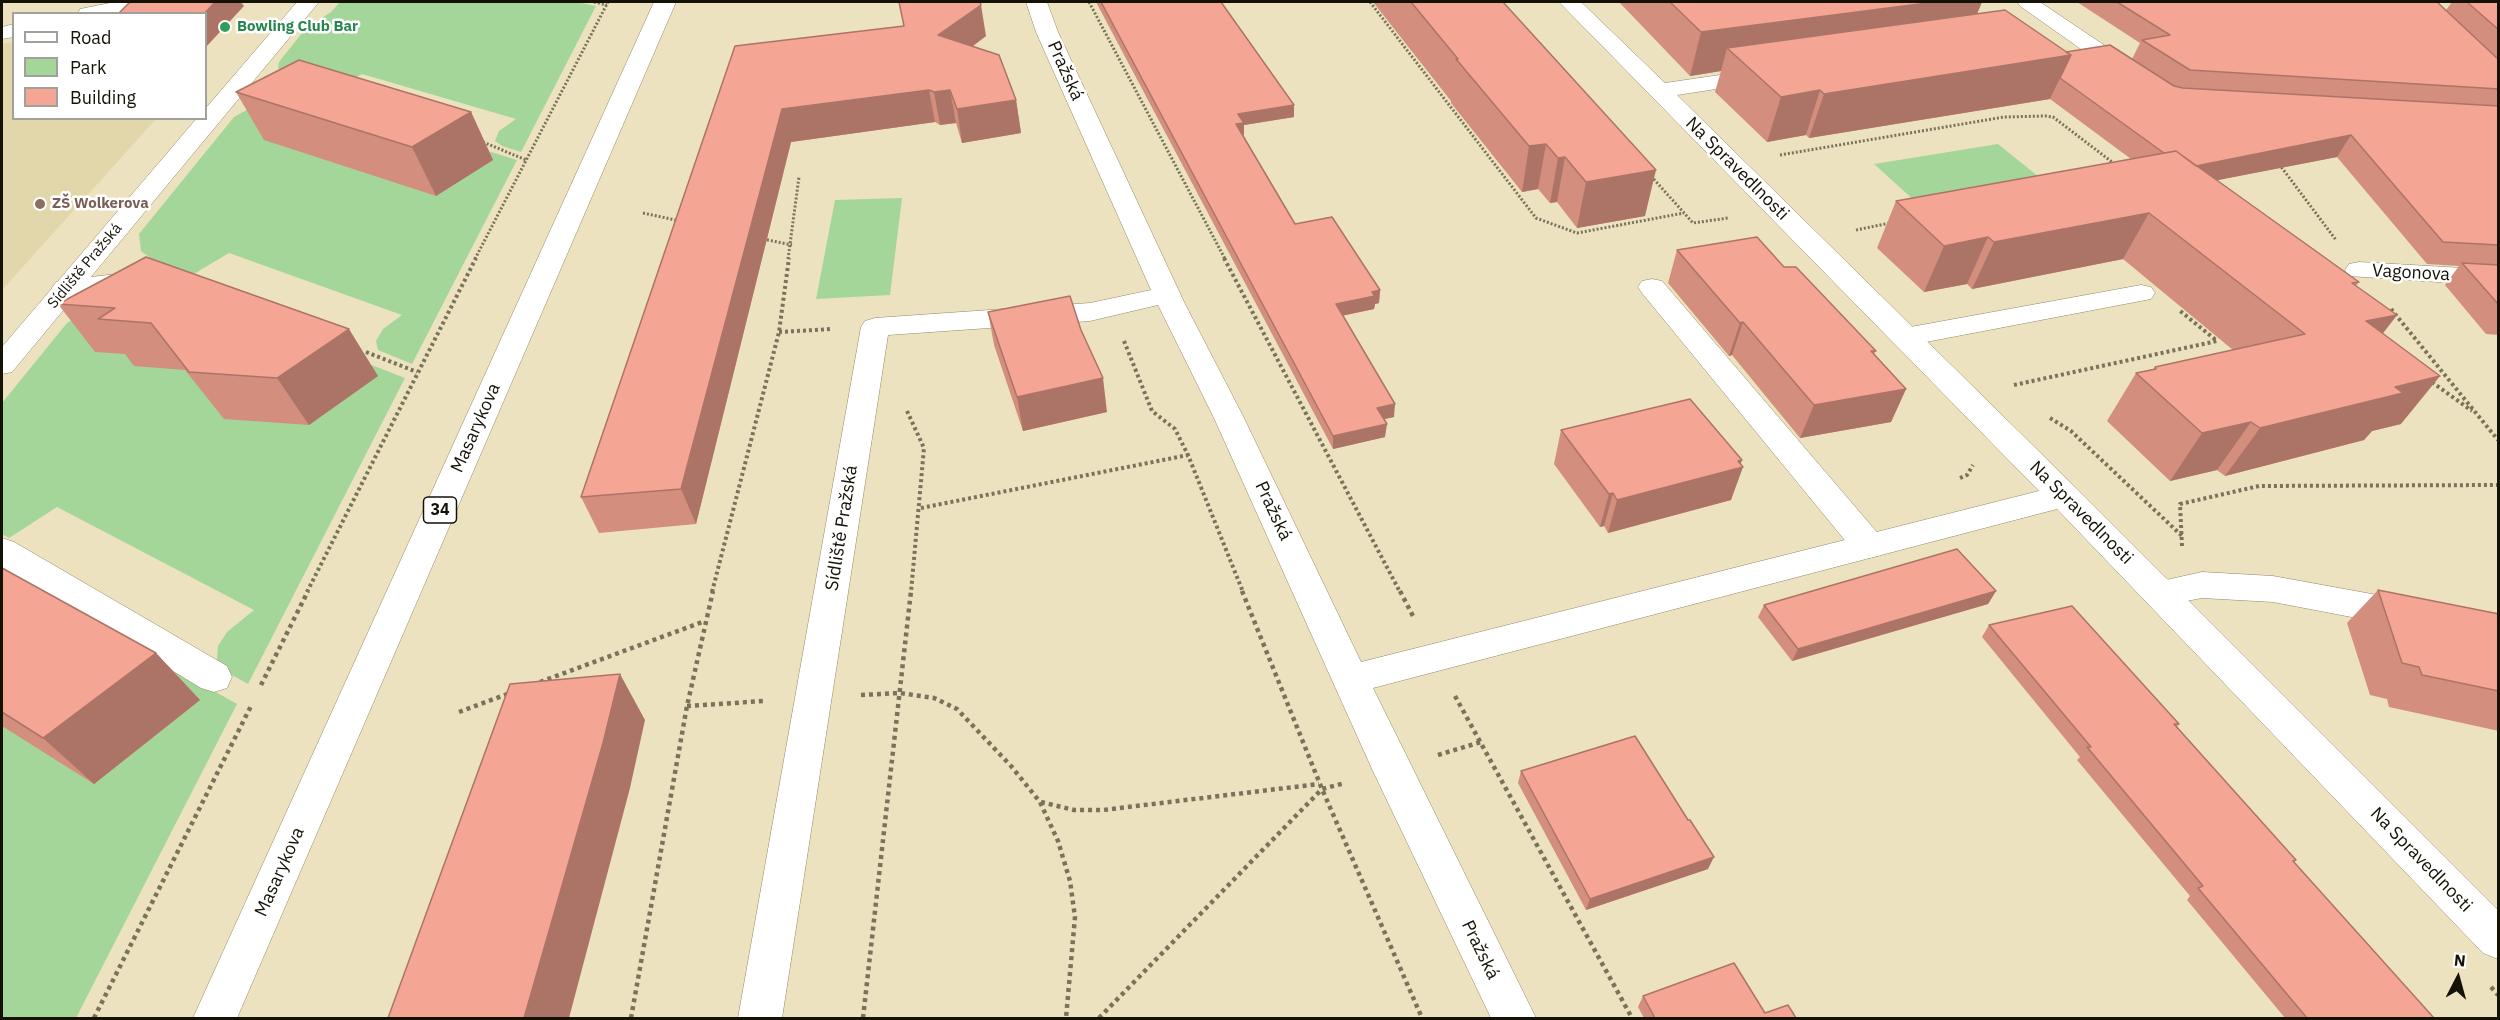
<!DOCTYPE html>
<html>
<head>
<meta charset="utf-8">
<style>
	body { margin:0 }
	#map { position:relative; width:2500px; height:1020px; overflow:hidden; background:#ece2bf; font-family:"IBM Plex Sans",sans-serif }
	canvas { display:block }
	.frame { position:absolute; inset:0; border:3px solid #141105; pointer-events:none }
	.legend { position:absolute; left:12px; top:12px; width:195px; height:108px; box-sizing:border-box; background:#fff; border:2px solid #a1a09b; margin:0; padding:8px 10px; list-style:none; font-size:18px; color:#141105 }
	.legend li { display:flex; align-items:center; gap:12px; height:30px }
	.legend b { width:30px; border:2px solid #a1a09b }
	.north { position:absolute; left:2428px; top:948px; width:60px; height:60px; -webkit-text-stroke:4px #fff; paint-order:stroke; rotate:6deg; font-size:16px; font-weight:700; line-height:24px; text-align:center; color:#141105 }
	.north::after { content:''; display:block; margin:auto; width:21px; height:27px; background:#141105; clip-path:polygon(50% 0,100% 100%,50% 72%,0 100%) }
</style>
</head>
<body>
<div id="map">
<canvas width="2500" height="1020"></canvas>
<div class="frame"></div>
<ul class="legend">
<li><b style="height:8px;background:#fff"></b>Road</li>
<li><b style="height:16px;background:#a5d699"></b>Park</li>
<li><b style="height:16px;background:#f5a593"></b>Building</li>
</ul>
<div class="north">N</div>
</div>
<script>
const g = document.querySelector('canvas').getContext('2d');
g.lineJoin = 'round';
function paint(path, color) { g.fillStyle = color; g.fill(path, 'evenodd'); }
const poly = rows => new Path2D(rows.map(r => 'M' + r).join(''));
function stroke(path, color, width, dash) { g.strokeStyle = color; g.lineWidth = width; g.lineCap = dash ? 'butt' : 'round'; g.setLineDash(dash || []); g.stroke(path); }
function label(font, color, halo, rows, align = 'center') {
  g.font = font + ' "IBM Plex Sans",sans-serif'; g.lineWidth = 5; g.setLineDash([]); g.textBaseline = 'middle'; g.strokeStyle = halo; g.fillStyle = color; for (const [text, x, y, turn = 0] of rows) {
    g.save(); g.translate(x, y); g.rotate((+turn || 0) * Math.PI / 180); g.textAlign = isNaN(turn) ? turn : align; if (halo) g.strokeText(text, 0, 0); g.fillText(text, 0, 0); g.restore();
  }
}
const built = poly([
	[13,42,14,118,156,119,2,290,2,44]
]);
const green = poly([
	[340,2,577,2,596,6,521,152,502,146,495,141,499,131,516,119,362,74,336,88,286,74,278,68,279,62,306,28,331,12],
	[321,99,517,160,412,364,378,350,376,341,383,329,402,315,229,253,192,275,157,263,141,251,139,234,234,117,254,106],
	[1998,144,2044,181,1916,202,1874,164],
	[902,198,890,295,816,299,835,200],
	[181,291,405,378,248,684,223,670,217,659,218,646,227,632,254,610,57,507,9,538,2,534,2,403,67,323,101,301],
	[2,571,237,704,76,1018,2,1018]
]);
const pathFar2 = poly([
	[594,2,607,5],
	[1089,2,1225,259],
	[1370,2,1536,218,1577,233,1684,213],
	[483,142,526,160],
	[1780,155,2004,117,2046,116,2053,117,2116,165],
	[2279,164,2336,240],
	[1651,176,1693,223,1728,218],
	[643,213,680,221],
	[1856,230,1890,223],
	[763,239,792,245],
	[475,259,608,2],
	[788,259,799,177]
]);
const pathFar1 = poly([
	[1224,258,1400,592],
	[2391,309,2498,440],
	[779,332,832,329],
	[1124,341,1152,411,1175,429,1188,455,1243,592],
	[366,352,417,372],
	[2432,382,2472,411],
	[2014,385,2217,341,2179,310],
	[907,411,924,448,911,592],
	[2050,418,2071,431,2182,536],
	[1960,478,1967,475,1973,465],
	[921,508,1188,455],
	[2182,546,2180,504,2259,486,2498,485],
	[307,592,476,258],
	[712,592,779,332,789,258]
]);
const path = poly([
	[1242,591,1322,789,1422,1018],
	[1400,591,1414,618],
	[540,682,705,621],
	[261,685,308,591],
	[861,695,900,693,934,698,957,709,1011,766,1040,802,1058,841,1070,881,1075,917,1066,1018],
	[1455,696,1632,1018],
	[687,706,764,701],
	[459,712,510,693],
	[1438,755,1481,742],
	[1041,802,1074,810,1103,810,1319,784],
	[2491,987,2498,995],
	[94,1018,251,706],
	[631,1018,687,706,713,591],
	[863,1018,911,591],
	[1099,1018,1322,789,1345,783]
]);
const service = poly([
	[142,271,152,273,156,279,152,285,66,296,56,294,52,288,56,282,66,280,142,271],
	[1652,279,1662,281,1881,537,1886,546,1881,555,1869,558,1857,555,1642,293,1638,287,1642,281,1652,279],
	[2141,285,2151,287,2155,293,2151,299,1905,346,1895,343,1891,337,1895,331,1905,328,2141,285],
	[2,538,14,542,227,666,232,677,227,688,214,692,201,688,2,567,2,538],
	[2202,572,2273,576,2498,617,2498,645,2273,602,2202,598,2160,606,2148,602,2143,593,2148,584,2202,572]
]);
const minor = poly([
	[115,2,152,2,148,6,118,14,78,14,80,9,115,2],
	[297,2,319,2,12,372,2,374,2,347,197,118,206,118,206,108,297,2],
	[1026,2,1047,2,1058,32,1185,304,1244,418,1361,662,2039,491,1559,2,1581,2,1665,83,1761,69,1769,71,1772,76,1769,81,1677,95,2076,488,2498,910,2498,959,2483,953,2057,509,1373,688,1536,1018,1491,1018,1372,769,1214,418,1158,305,1090,321,888,335,782,1018,738,1018,861,327,865,321,875,318,1090,303,1151,290,1036,32,1026,2],
	[2017,2,2040,2,2138,68,2141,73,2138,78,2130,80,2122,78,2020,6,2017,2],
	[14,24,14,37,2,39,2,27,14,24],
	[2359,262,2498,270,2498,286,2349,276,2345,270,2349,264,2359,262]
]);
const primary = poly([
	[654,2,676,2,237,1018,193,1018,654,2]
]);
const wall = poly([
	[1096,2,1221,2,1294,117,1244,125,1244,135,1243,135,1295,224,1380,290,1379,303,1375,304,1374,309,1342,316,1394,417,1384,419,1385,437,1333,449],
	[1373,2,1503,2,1645,216,1577,228,1557,202,1550,203,1538,189,1522,192,1451,103,1451,101],
	[1619,2,1982,2,1977,14,2066,52,2132,59,2140,43,2077,2,2437,2,2446,10,2452,2,2499,2,2499,335,2486,334,2445,285,2459,266,2427,264,2337,157,2217,180,2359,282,2356,286,2397,315,2382,334,2401,424,2372,431,2364,440,2225,476,2217,470,2170,481,2107,421,2136,373,2153,369,2155,367,2233,350,2123,259,1972,289,1967,284,1924,292,1877,248,1896,201,2131,159,2050,99,1809,138,1806,135,1767,142,1715,92,1721,71,1690,76],
	[904,26,986,36,972,47,1016,100,1021,133,962,143,956,123,940,125,935,122,791,142,696,524,599,533,581,497,735,46],
	[236,92,471,112,493,160,436,196,264,140],
	[1677,250,1784,267,1876,351,1874,354,1906,389,1891,422,1800,438,1732,355,1729,356,1668,283],
	[146,257,378,376,309,425,224,419,185,370,134,366,125,354,95,352,58,304],
	[988,312,1107,412,1023,431,994,345],
	[1561,430,1740,464,1731,500,1608,533,1604,526,1600,527,1554,464],
	[2,568,156,653,200,700,94,784,2,726],
	[2378,590,2499,614,2499,731,2389,707,2387,699,2370,695,2347,623],
	[1996,591,1988,604,1792,661,1758,617,1764,605],
	[1989,625,2179,724,2177,727,2296,860,2293,862,2434,1018,2285,1018,2187,900,2190,896,2077,760,2080,757,1982,637],
	[1521,771,1708,869,1586,910,1518,783],
	[1643,996,1765,1013,1796,1018,1644,1018,1638,1007]
]);
const shadedWall = poly([
	[215,2,241,2,244,6,206,47,206,14,204,14],
	[1935,2,1982,2,1967,37,1727,48,1721,71,1690,76,1701,32],
	[981,5,986,36,944,67,938,35],
	[2071,55,2050,99,1809,138,1824,94],
	[929,90,935,122,791,142,696,524,681,489,782,109],
	[950,90,956,123,940,125,934,92],
	[1820,90,1806,135,1767,142,1781,97],
	[1016,100,1021,133,962,143,957,109],
	[1294,105,1294,117,1244,125,1244,135,1236,136,1236,124,1238,114],
	[471,112,493,160,436,196,412,147],
	[2351,135,2337,157,2172,189,2184,168],
	[1546,144,1538,189,1522,192,1529,146],
	[1565,157,1557,202,1550,203,1558,158],
	[1656,170,1645,216,1577,228,1586,182],
	[2149,213,2123,259,1972,289,1994,242],
	[1988,237,1967,284,1924,292,1944,246],
	[1380,290,1379,303,1375,304,1374,309,1335,317,1336,304,1372,292],
	[2397,315,2361,362,2366,321],
	[1743,322,1732,355,1729,356,1740,323],
	[349,329,378,376,309,425,277,378],
	[2440,376,2401,424,2372,431,2364,440,2225,476,2260,428,2395,387],
	[1103,378,1107,412,1023,431,1017,397],
	[1906,389,1891,422,1800,438,1814,405],
	[1395,404,1394,417,1376,421,1377,408],
	[2251,422,2217,470,2170,481,2202,433],
	[1387,424,1385,437,1333,449,1333,436],
	[1742,460,1739,468,1743,467,1731,500,1608,533,1617,500],
	[1613,493,1604,526,1600,527,1609,494],
	[1996,591,1988,604,1792,661,1798,649],
	[156,653,200,700,94,784,43,738],
	[620,674,645,720,630,788,569,1018,524,1018],
	[1714,857,1708,869,1586,910,1590,899]
]);
const building = poly([
	[130,2,215,2,204,14,118,14,130,2],
	[899,2,980,2,981,5,938,35,999,55,1016,100,957,109,950,90,934,92,929,90,782,109,681,489,581,497,735,46,904,26,899,2],
	[1101,2,1221,2,1294,105,1238,114,1244,123,1236,124,1295,224,1332,217,1380,290,1372,292,1375,296,1336,304,1395,404,1377,408,1387,424,1333,436,1101,2],
	[1411,2,1503,2,1656,170,1586,182,1565,157,1558,158,1546,144,1529,146,1456,59,1458,59,1411,2],
	[1670,2,1935,2,1701,32,1670,2],
	[2117,2,2437,2,2499,60,2499,89,2190,70,2142,40,2170,35,2117,2],
	[2467,2,2499,2,2499,30,2467,2],
	[2005,10,2071,55,1824,94,1820,90,1781,97,1727,48,2005,10],
	[2110,45,2174,86,2183,88,2499,106,2499,245,2443,242,2351,135,2196,166,2176,151,2164,153,2060,78,2071,55,2066,52,2110,45],
	[299,60,471,112,412,147,236,92,299,60],
	[2176,151,2359,282,2352,283,2397,315,2366,321,2440,376,2395,387,2403,393,2260,428,2251,422,2202,433,2136,373,2156,369,2155,367,2305,334,2149,213,1994,242,1988,237,1944,246,1896,201,2176,151],
	[1757,237,1784,267,1796,267,1876,351,1871,351,1906,389,1814,405,1743,322,1740,323,1677,250,1757,237],
	[146,257,349,329,277,378,189,372,151,323,98,319,115,308,58,304,146,257],
	[2462,263,2499,265,2499,305,2462,263],
	[1070,296,1081,330,1103,378,1017,397,988,312,1070,296],
	[1690,399,1742,460,1738,461,1743,467,1617,500,1613,493,1609,494,1561,430,1690,399],
	[1957,549,1996,591,1798,649,1764,605,1957,549],
	[2,568,156,653,43,738,2,712,2,568],
	[2378,590,2499,614,2499,691,2422,675,2419,667,2402,663,2378,590],
	[2072,606,2179,724,2174,724,2296,860,2293,861,2434,1018,2307,1018,2198,888,2203,886,2087,747,2091,747,1989,625,2072,606],
	[620,674,603,743,524,1018,388,1018,510,684,620,674],
	[1635,736,1688,820,1690,820,1714,857,1590,899,1521,771,1635,736],
	[1734,963,1765,1013,1788,1005,1796,1018,1655,1018,1643,996,1734,963]
]);
const markers = [
	[225,27,6,"#2e9e5b"],
	[40,204,6,"#8d6e63"]
];
const farLeisurenames = [
	["Bowling Club Bar",237,27]
];
const farEducationnames = [
	["ZŠ Wolkerova",52,204]
];
const farStreetnames = [
	["Sídliště Pražská",85,266,-50]
];
const shields = [
	[440,510,33]
];
const shieldNames = [
	["34",440,510]
];
const streetNames = [
	["Pražská",1065,71,66],
	["Na Spravedlnosti",1737,169,45],
	["Vagonova",2411,273,3],
	["Masarykova",476,428,-66],
	["Pražská",1273,511,65],
	["Na Spravedlnosti",2081,513,45],
	["Sídliště Pražská",842,528,-81],
	["Na Spravedlnosti",2421,860,46],
	["Masarykova",280,872,-66],
	["Pražská",1480,950,64]
];
paint(built, '#e2d6ab');
paint(green, '#a5d699');
stroke(service, '#918867', 1);
stroke(minor, '#918867', 1);
stroke(primary, '#918867', 1);
stroke(pathFar2, '#79735c', 3, [2, 2]);
stroke(pathFar1, '#79735c', 4, [3, 3]);
stroke(path, '#79735c', 4.5, [4, 4]);
paint(service, '#fff');
paint(minor, '#fff');
paint(primary, '#fff');
paint(wall, '#d38e7e');
paint(shadedWall, '#ac7467');
paint(building, '#f5a593');
stroke(building, '#ac7467', 1.5);
for (const [x, y, r, color] of markers) { const dot = new Path2D(); dot.arc(x, y, r, 0, 2 * Math.PI); g.fillStyle = color; g.fill(dot); stroke(dot, '#fff', 2); }
label('bold 15px', '#27864d', '#fff', farLeisurenames, 'left');
label('bold 15px', '#785e54', '#fff', farEducationnames, 'left');
label('15px', '#141105', '#fff', farStreetnames);
for (const [x, y, w] of shields) { const box = new Path2D(); box.roundRect(x - w / 2, y - 13, w, 26, 4.5); g.fillStyle = '#fff'; g.fill(box); stroke(box, '#141105', 1.5); }
label('bold 16px', '#141105', null, shieldNames);
label('18px', '#141105', '#fff', streetNames);
</script>
</body>
</html>
